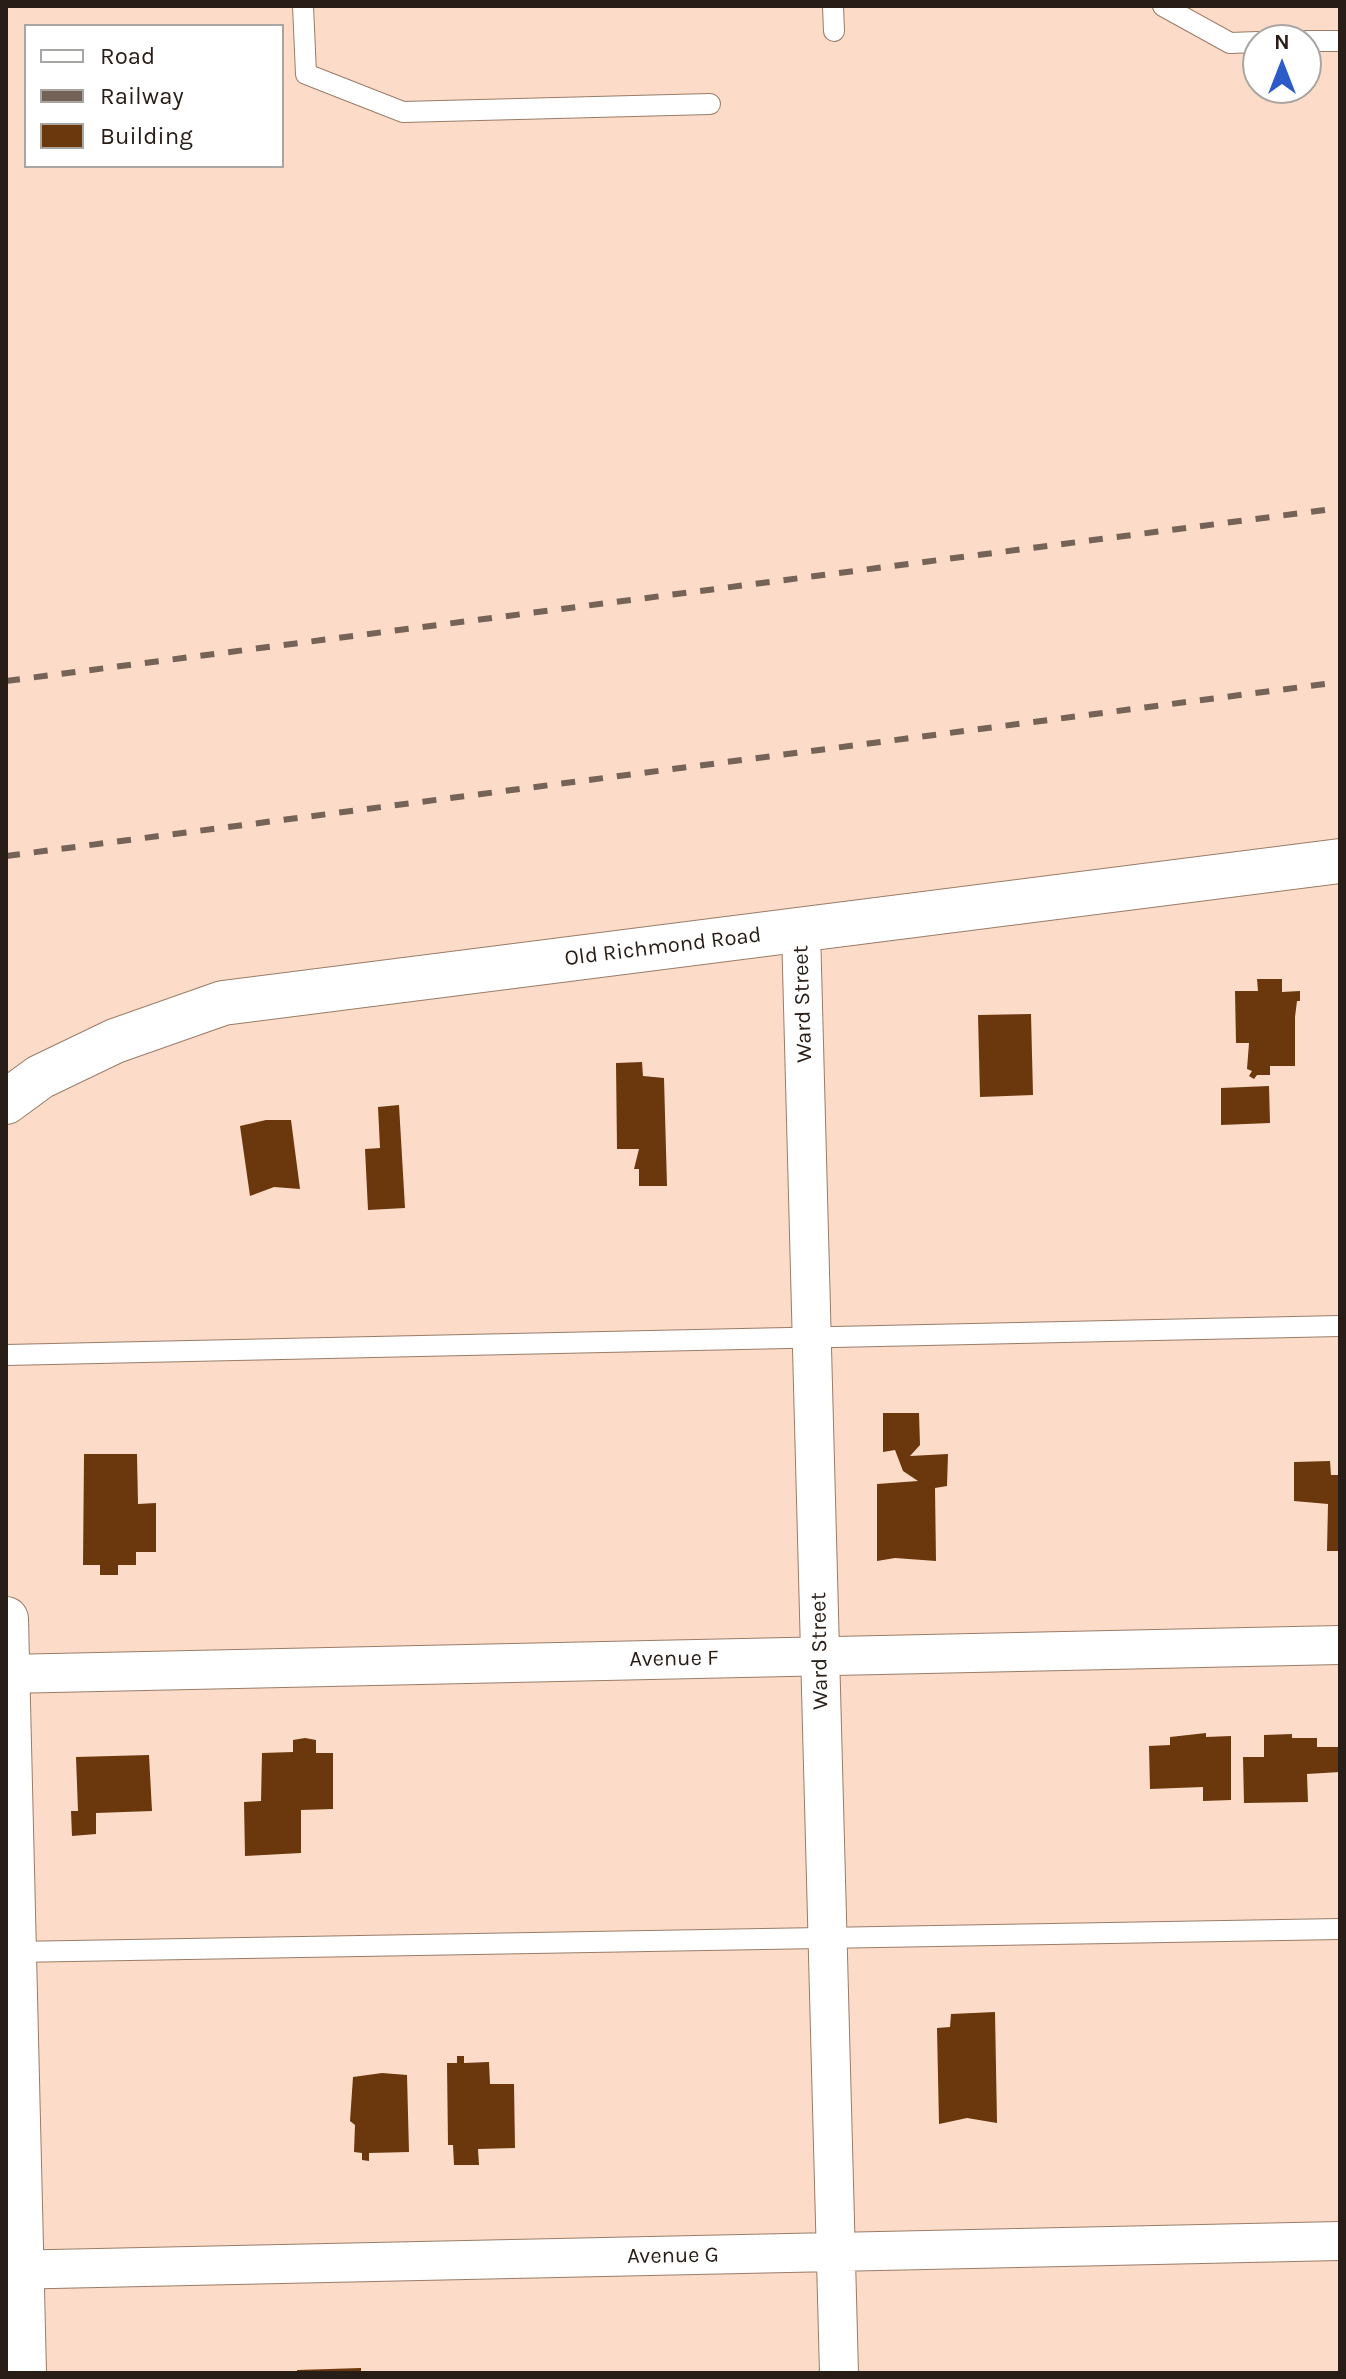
<!DOCTYPE html>
<html>
<head>
<meta charset="utf-8">
<style>
	body { margin:0 }
	#map { position:relative; width:1346px; height:2379px; overflow:hidden; background:#fcdcc8; font-family:Karla,sans-serif }
	canvas { display:block }
	.frame { position:absolute; inset:0; border:8px solid #291e17; pointer-events:none }
	.legend { position:absolute; left:24px; top:24px; width:260px; height:144px; box-sizing:border-box; background:#fff; border:2px solid #a9a5a2; margin:0; padding:10px 14px; list-style:none; font-size:24px; color:#291e17 }
	.legend li { display:flex; align-items:center; gap:16px; height:40px }
	.legend b { width:40px; border:2px solid #a9a5a2 }
	.north { position:absolute; left:1242px; top:24px; width:80px; height:80px; box-sizing:border-box; background:#fff; border:2px solid #a9a5a2; border-radius:50%; rotate:0deg; font-size:22px; font-weight:700; line-height:32px; text-align:center; color:#291e17 }
	.north::after { content:''; display:block; margin:auto; width:28px; height:36px; background:#2c5ac9; clip-path:polygon(50% 0,100% 100%,50% 72%,0 100%) }
</style>
</head>
<body>
<div id="map">
<canvas width="1346" height="2379"></canvas>
<div class="frame"></div>
<ul class="legend">
<li><b style="height:10px;background:#fff"></b>Road</li>
<li><b style="height:10px;background:#756357"></b>Railway</li>
<li><b style="height:22px;background:#6b370d"></b>Building</li>
</ul>
<div class="north">N</div>
</div>
<script>
const g = document.querySelector('canvas').getContext('2d');
g.lineJoin = 'round';
function paint(path, color) { g.fillStyle = color; g.fill(path, 'evenodd'); }
const poly = rows => new Path2D(rows.map(r => 'M' + r).join(''));
function stroke(path, color, width, dash) { g.strokeStyle = color; g.lineWidth = width; g.lineCap = dash ? 'butt' : 'round'; g.setLineDash(dash || []); g.stroke(path); }
function label(font, color, halo, rows, align = 'center') {
  g.font = font + ' Karla,sans-serif'; g.lineWidth = 8; g.setLineDash([]); g.textBaseline = 'middle'; g.strokeStyle = halo; g.fillStyle = color; for (const [text, x, y, turn = 0] of rows) {
    g.save(); g.translate(x, y); g.rotate((+turn || 0) * Math.PI / 180); g.textAlign = isNaN(turn) ? turn : align; if (halo) g.strokeText(text, 0, 0); g.fillText(text, 0, 0); g.restore();
  }
}
const building = poly([
	[1257,979,1282,979,1282,992,1300,991,1300,1001,1297,1001,1295,1017,1295,1066,1270,1066,1270,1075,1257,1075,1254,1079,1249,1076,1252,1071,1247,1069,1249,1043,1236,1043,1235,991,1258,991],
	[1031,1014,1033,1095,980,1097,978,1015],
	[642,1062,643,1076,664,1078,667,1186,639,1186,639,1169,634,1169,639,1149,617,1149,616,1063],
	[1269,1086,1270,1123,1221,1125,1221,1088],
	[399,1105,405,1208,368,1210,365,1149,380,1148,378,1107],
	[266,1120,291,1120,300,1189,274,1187,250,1196,240,1126],
	[883,1413,919,1413,920,1445,910,1456,948,1454,947,1486,935,1488,936,1561,895,1558,877,1561,877,1484,918,1481,903,1471,895,1450,883,1452],
	[84,1454,137,1454,138,1504,156,1503,156,1552,136,1552,136,1565,118,1565,118,1575,100,1575,100,1565,83,1565],
	[1330,1461,1331,1475,1340,1475,1340,1551,1327,1551,1328,1504,1294,1501,1294,1462],
	[1206,1733,1206,1737,1231,1736,1231,1800,1203,1801,1203,1787,1150,1789,1149,1746,1170,1745,1170,1737],
	[1292,1734,1292,1738,1317,1738,1317,1747,1340,1747,1340,1772,1307,1774,1308,1802,1244,1803,1243,1757,1264,1757,1264,1735],
	[305,1738,316,1740,316,1753,333,1753,333,1809,301,1810,301,1853,245,1856,244,1802,261,1801,262,1753,293,1752,293,1740],
	[149,1755,152,1811,96,1813,96,1834,72,1836,71,1811,78,1811,76,1757],
	[995,2012,997,2123,967,2118,939,2124,937,2028,950,2027,951,2014],
	[457,2056,464,2056,464,2063,489,2062,490,2084,514,2084,515,2148,478,2149,479,2165,454,2165,453,2145,448,2145,447,2063,457,2063],
	[382,2073,407,2075,409,2152,369,2153,369,2161,362,2160,362,2153,354,2152,355,2125,350,2121,353,2077],
	[361,2368,361,2373,297,2373,297,2370]
]);
const service = poly([
	[303,6,306,74,403,112,710,104],
	[833,6,834,31],
	[1163,6,1230,43,1258,42],
	[1306,41,1340,41],
	[6,1355,1340,1326],
	[14,1952,1340,1929]
]);
const minor = poly([
	[801,930,839,2373],
	[7,1674,1340,1645],
	[6,2270,1340,2241]
]);
const tertiary = poly([
	[6,1102,40,1077,115,1041,223,1003,1340,861],
	[6,1619,24,2373]
]);
const rail = poly([
	[6,681,1340,508],
	[6,856,1340,682]
]);
const streetNames = [
	["Old Richmond Road",663,947,-7],
	["Ward Street",803,1004,-92],
	["Ward Street",820,1651,-91],
	["Avenue F",674,1659,-1],
	["Avenue G",673,2256,-1]
];
paint(building, '#6b370d');
stroke(service, '#997c69', 22);
stroke(minor, '#997c69', 40);
stroke(tertiary, '#997c69', 46);
stroke(service, '#fff', 20);
stroke(minor, '#fff', 38);
stroke(tertiary, '#fff', 44);
stroke(rail, '#756357', 6, [14, 14]);
label('22px', '#291e17', '#fff', streetNames);
</script>
</body>
</html>
